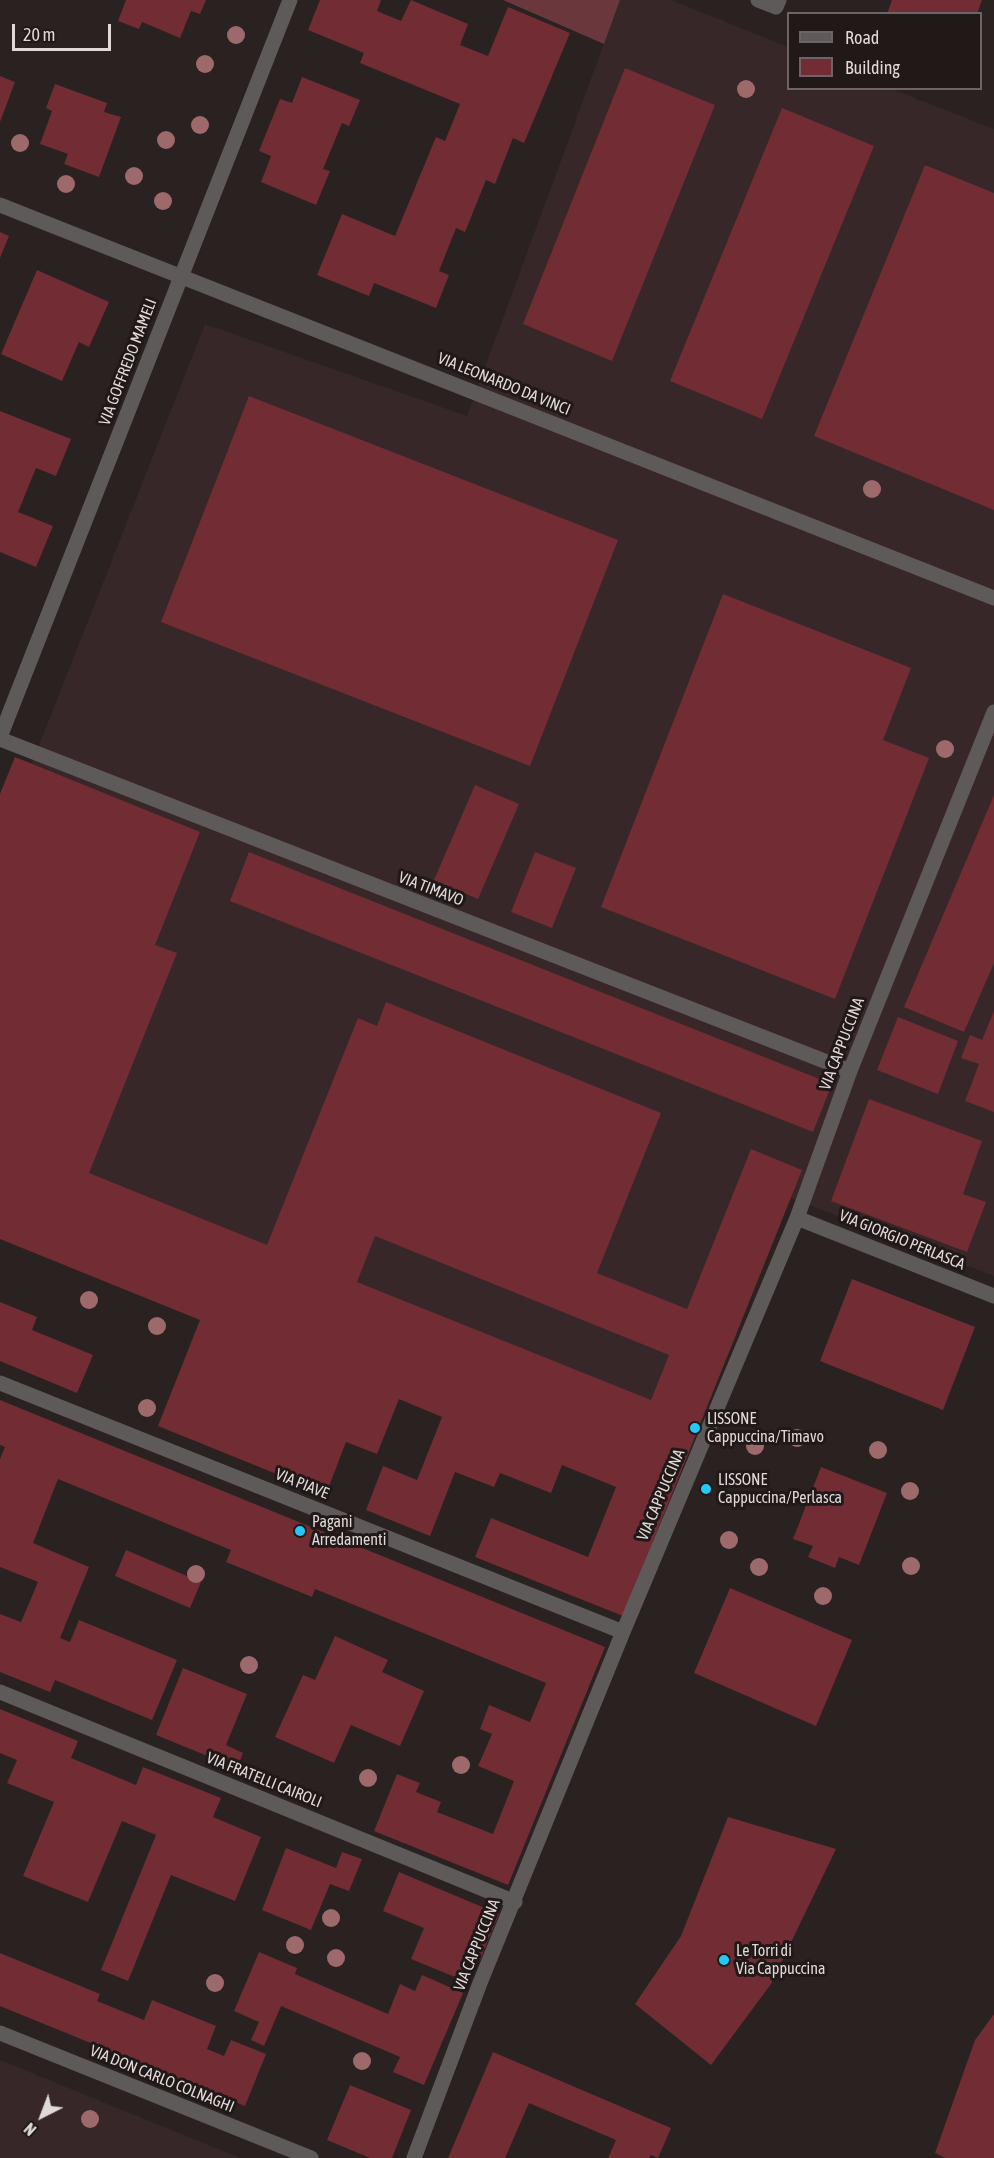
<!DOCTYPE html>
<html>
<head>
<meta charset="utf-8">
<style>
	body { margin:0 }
	#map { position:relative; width:994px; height:2158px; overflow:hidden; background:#2a2121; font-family:"Asap Condensed",sans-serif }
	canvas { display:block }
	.legend { position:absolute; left:787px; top:12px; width:195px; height:78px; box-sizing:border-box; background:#211818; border:2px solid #6d6565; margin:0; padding:8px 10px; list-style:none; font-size:18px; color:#dfd9d9 }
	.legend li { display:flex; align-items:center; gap:12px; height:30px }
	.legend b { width:30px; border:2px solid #6d6565 }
	.north { position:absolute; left:12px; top:2086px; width:60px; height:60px; -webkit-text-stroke:4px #211818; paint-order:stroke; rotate:222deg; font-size:16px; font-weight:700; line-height:24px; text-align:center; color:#dfd9d9 }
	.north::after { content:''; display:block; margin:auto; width:21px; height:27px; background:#dfd9d9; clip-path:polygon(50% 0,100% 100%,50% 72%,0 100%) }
	.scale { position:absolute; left:12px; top:24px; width:99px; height:27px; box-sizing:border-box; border:3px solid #dfd9d9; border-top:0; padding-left:8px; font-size:18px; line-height:21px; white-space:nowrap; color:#dfd9d9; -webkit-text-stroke:4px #211818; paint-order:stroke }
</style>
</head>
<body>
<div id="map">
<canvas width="994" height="2158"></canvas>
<ul class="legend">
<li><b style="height:8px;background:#5f5a5a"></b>Road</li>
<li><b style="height:16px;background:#722c34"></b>Building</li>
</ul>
<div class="north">N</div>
<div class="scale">20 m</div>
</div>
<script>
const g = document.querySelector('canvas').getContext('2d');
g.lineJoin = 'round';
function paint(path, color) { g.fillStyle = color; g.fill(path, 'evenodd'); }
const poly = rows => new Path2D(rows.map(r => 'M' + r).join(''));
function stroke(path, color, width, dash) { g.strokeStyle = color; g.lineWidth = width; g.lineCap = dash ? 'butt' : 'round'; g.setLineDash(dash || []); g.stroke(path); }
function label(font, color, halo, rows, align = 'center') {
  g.font = font + ' "Asap Condensed",sans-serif'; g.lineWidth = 6; g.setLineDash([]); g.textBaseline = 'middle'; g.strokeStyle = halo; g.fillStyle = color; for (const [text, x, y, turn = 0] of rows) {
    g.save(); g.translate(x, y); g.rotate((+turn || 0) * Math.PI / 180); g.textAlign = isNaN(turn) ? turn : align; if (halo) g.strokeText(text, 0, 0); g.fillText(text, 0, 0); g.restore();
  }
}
const built = poly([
	[620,0,671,0,788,47,788,88,892,89,994,129,994,1276,791,1198,667,1507,0,1239,0,794,15,757,32,763,205,324,467,416],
	[0,2060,240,2158,0,2158]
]);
const green = poly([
	[503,0,620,0,604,44]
]);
const building = poly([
	[126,0,206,0,200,14,191,11,180,38,142,22,139,29,118,21],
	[320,0,381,0,377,11,401,21,411,0,468,24,460,45,488,56,508,7,570,33,524,143,513,138,495,184,486,180,465,232,456,228,439,271,449,275,436,308,374,283,369,296,317,275,342,214,395,236,436,137,445,141,460,104,360,63,364,53,308,30],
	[892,0,982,0,977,14,887,14],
	[625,68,715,105,612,361,523,324],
	[0,76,15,82,0,122],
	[302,77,360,100,349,126,342,123,323,169,330,171,316,205,261,182,271,156,259,151,280,99,292,103],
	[55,84,107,103,104,112,121,117,99,177,64,164,68,154,40,144,52,111,46,108],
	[782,108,874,146,762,419,670,381],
	[925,165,994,193,994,510,814,436],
	[0,232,9,236,0,258],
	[37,270,109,302,89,347,79,342,62,381,1,354],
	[249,396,618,540,530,766,161,622],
	[0,411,71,439,56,476,36,468,18,512,53,526,36,567,0,552],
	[723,594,911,668,883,740,929,758,835,999,601,907],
	[15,757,200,832,155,945,177,953,89,1173,267,1245,358,1018,377,1026,386,1002,661,1113,597,1273,687,1309,751,1149,802,1170,623,1616,475,1557,491,1518,588,1557,616,1487,562,1465,551,1493,500,1473,494,1487,455,1472,430,1536,366,1510,383,1466,417,1480,442,1417,399,1399,377,1454,346,1442,326,1494,158,1426,200,1320,0,1239,0,794],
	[375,1236,669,1355,651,1400,357,1282],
	[475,785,519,804,478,899,434,880],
	[994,795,994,963,964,1032,904,1007],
	[249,852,832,1084,813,1132,230,901],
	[535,852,576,868,552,928,511,912],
	[994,1011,994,1112,965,1101,979,1064,961,1058,970,1035,982,1040],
	[898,1017,958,1041,938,1094,877,1070],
	[869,1099,982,1141,963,1194,986,1202,967,1252,831,1201],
	[852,1279,975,1327,943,1410,820,1361],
	[0,1302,37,1317,32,1330,93,1355,77,1393,0,1361],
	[0,1400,605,1647,508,1885,374,1831,397,1774,420,1783,416,1792,441,1802,437,1812,493,1834,514,1781,478,1766,492,1734,480,1729,489,1705,530,1722,546,1683,315,1589,312,1597,226,1562,231,1550,58,1479,33,1543,89,1567,60,1638,70,1642,79,1620,177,1660,152,1720,55,1680,50,1692,0,1672,0,1614,21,1622,38,1582,0,1567,0,1459,5,1447,0,1445],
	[821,1467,887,1493,859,1565,839,1557,835,1568,808,1557,813,1546,793,1539],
	[126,1550,201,1582,190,1608,115,1576],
	[730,1588,852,1640,816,1726,694,1673],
	[335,1636,388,1660,382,1672,424,1691,400,1746,351,1725,334,1763,275,1737,303,1675,315,1680],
	[183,1668,247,1694,226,1745,243,1753,237,1768,156,1735],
	[0,1709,78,1741,71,1758,136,1785,143,1767,221,1798,213,1817,261,1837,235,1901,171,1875,128,1981,101,1970,156,1835,122,1821,88,1902,23,1876,54,1802,7,1783,17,1760,0,1753],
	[728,1817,836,1849,771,1984,711,2065,635,2004,681,1936],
	[286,1848,336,1868,342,1852,362,1859,349,1891,330,1884,311,1930,262,1910],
	[399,1872,499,1914,480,1960,470,1956,460,1979,411,1959,424,1928,383,1911],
	[259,1952,297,1968,295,1974,388,2014,400,1984,415,1991,422,1975,463,1993,424,2085,393,2072,400,2057,281,2006,264,2046,251,2040,259,2022,234,2011],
	[0,1953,100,1994,97,2001,144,2020,152,2000,216,2026,207,2049,224,2056,231,2040,266,2054,245,2106,0,2006],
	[994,2014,994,2158,945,2158,935,2153,975,2040],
	[493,2052,671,2128,658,2158,651,2155,649,2158,608,2158,616,2140,529,2103,505,2158,448,2158],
	[350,2085,411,2110,392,2158,370,2158,327,2140]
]);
const minor = poly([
	[758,0,776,7,779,0],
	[0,205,994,598],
	[0,737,290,0],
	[0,739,850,1071],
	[797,1218,994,1296],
	[0,1383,623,1632],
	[0,1692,515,1902],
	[414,2158,480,1983,623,1632,797,1218,850,1071,994,712]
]);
const tertiary = poly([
	[0,2033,311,2158]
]);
const trees = [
	[236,35],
	[205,64],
	[746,89],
	[200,125],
	[166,140],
	[20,143],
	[134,176],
	[66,184],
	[163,201],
	[872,489],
	[945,749],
	[89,1300],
	[157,1326],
	[147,1408],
	[797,1438],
	[755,1446],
	[878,1450],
	[910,1491],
	[729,1540],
	[911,1566],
	[759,1567],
	[196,1574],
	[823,1596],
	[249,1665],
	[461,1765],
	[368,1778],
	[331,1918],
	[295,1945],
	[336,1958],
	[215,1983],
	[362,2061],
	[90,2119]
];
const markers = [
	[695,1428,6,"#22c9fd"],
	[706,1489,6,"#22c9fd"],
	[300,1531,6,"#22c9fd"],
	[724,1960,6,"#22c9fd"]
];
const streetNames = [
	["VIA GOFFREDO MAMELI",128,362,-69],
	["VIA LEONARDO DA VINCI",504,384,22],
	["VIA TIMAVO",431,889,21],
	["VIA CAPPUCCINA",842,1044,-69],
	["VIA GIORGIO PERLASCA",902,1240,22],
	["VIA PIAVE",302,1484,22],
	["VIA CAPPUCCINA",661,1495,-67],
	["VIA FRATELLI CAIROLI",264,1780,22],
	["VIA CAPPUCCINA",477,1945,-68],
	["VIA DON CARLO COLNAGHI",162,2079,22]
];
const poiNames = [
	["LISSONE",707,1419],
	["Cappuccina/Timavo",707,1437],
	["LISSONE",718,1480],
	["Cappuccina/Perlasca",718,1498],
	["Pagani",312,1522],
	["Arredamenti",312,1540],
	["Le Torri di",736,1951],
	["Via Cappuccina",736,1969]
];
paint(built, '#372728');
paint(green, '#6a383c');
paint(building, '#722c34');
stroke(minor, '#5f5a5a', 15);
stroke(tertiary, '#5f5a5a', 15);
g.fillStyle = '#9d696b';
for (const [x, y] of trees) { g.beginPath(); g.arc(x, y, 9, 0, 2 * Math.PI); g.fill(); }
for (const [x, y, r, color] of markers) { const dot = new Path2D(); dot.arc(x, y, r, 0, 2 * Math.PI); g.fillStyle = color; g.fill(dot); stroke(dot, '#211818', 2); }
label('16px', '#dfd9d9', '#211818', streetNames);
label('16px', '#dfd9d9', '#211818', poiNames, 'left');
</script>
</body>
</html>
